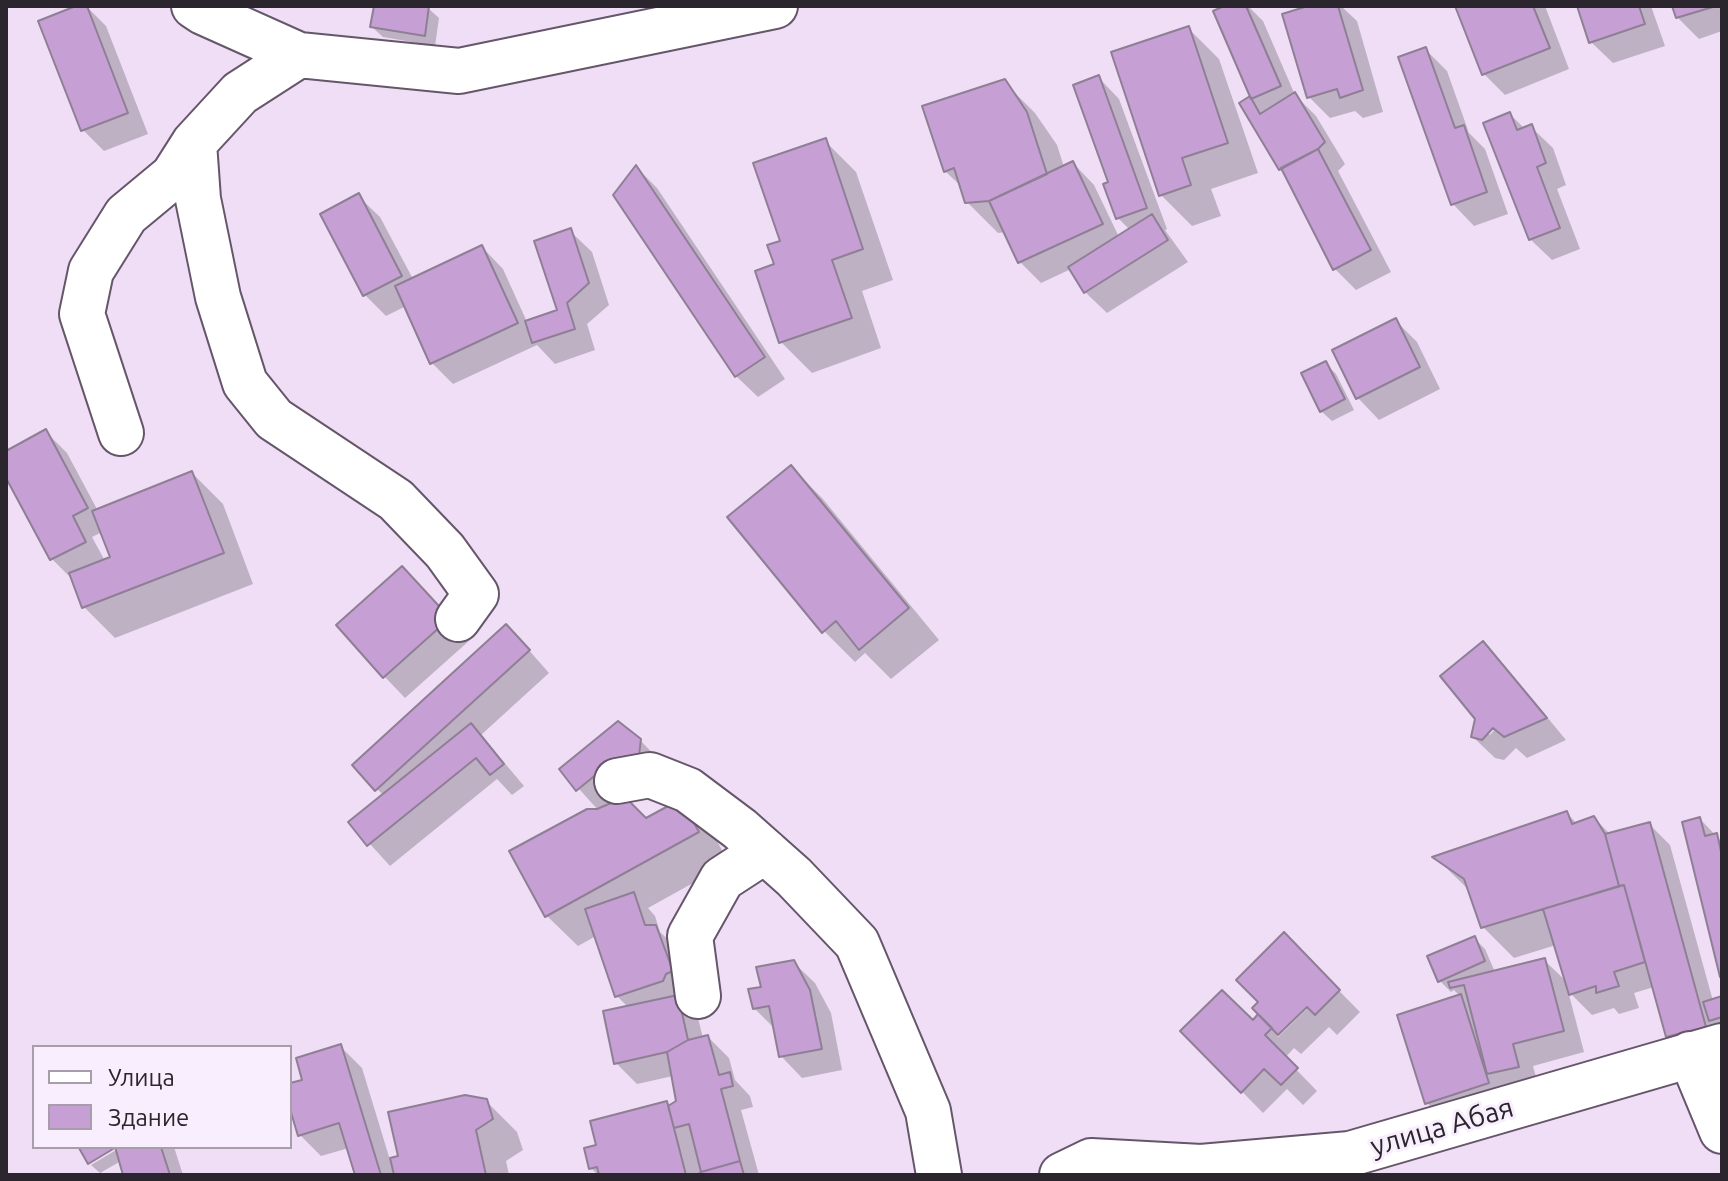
<!DOCTYPE html>
<html>
<head>
<meta charset="utf-8">
<style>
	body { margin:0 }
	#map { position:relative; width:1728px; height:1181px; overflow:hidden; background:#efdef6; font-family:Ubuntu,sans-serif }
	canvas { display:block }
	.frame { position:absolute; inset:0; border:8px solid #2b252d; pointer-events:none }
	.legend { position:absolute; left:32px; top:1045px; width:260px; height:104px; box-sizing:border-box; background:#f9eefd; border:2px solid #a79eaa; margin:0; padding:10px 14px; list-style:none; font-size:24px; color:#2b252d }
	.legend li { display:flex; align-items:center; gap:16px; height:40px }
	.legend b { width:40px; border:2px solid #a79eaa }
</style>
</head>
<body>
<div id="map">
<canvas width="1728" height="1181"></canvas>
<div class="frame"></div>
<ul class="legend">
<li><b style="height:10px;background:#fff"></b>Улица</li>
<li><b style="height:22px;background:#c69fd4"></b>Здание</li>
</ul>
</div>
<script>
const g = document.querySelector('canvas').getContext('2d');
g.lineJoin = 'round';
function paint(path, color) { g.fillStyle = color; g.fill(path, 'evenodd'); }
const poly = rows => new Path2D(rows.map(r => 'M' + r).join(''));
function stroke(path, color, width, dash) { g.strokeStyle = color; g.lineWidth = width; g.lineCap = dash ? 'butt' : 'round'; g.setLineDash(dash || []); g.stroke(path); }
function label(font, color, halo, rows, align = 'center') {
  g.font = font + ' Ubuntu,sans-serif'; g.lineWidth = 6; g.setLineDash([]); g.textBaseline = 'middle'; g.strokeStyle = halo; g.fillStyle = color; for (const [text, x, y, turn = 0] of rows) {
    g.save(); g.translate(x, y); g.rotate((+turn || 0) * Math.PI / 180); g.textAlign = isNaN(turn) ? turn : align; if (halo) g.strokeText(text, 0, 0); g.fillText(text, 0, 0); g.restore();
  }
}
const shadow = poly([
	[81,6,86,6,106,26,148,134,104,151,83,130],
	[376,6,428,8,439,18,435,46,383,37,372,27],
	[1228,6,1248,6,1263,21,1295,95,1316,116,1345,164,1338,171,1391,272,1356,290,1335,269,1286,174,1242,103,1252,97],
	[1315,6,1341,6,1357,21,1383,112,1363,118,1355,111,1330,118,1309,97],
	[1457,6,1545,6,1569,69,1505,95,1484,74],
	[1579,6,1651,6,1665,46,1613,63,1591,42],
	[1674,6,1722,6,1722,31,1699,39,1677,17],
	[1188,28,1219,59,1258,173,1211,189,1221,216,1192,226,1161,195,1113,54],
	[1425,49,1447,71,1469,133,1485,149,1508,214,1474,226,1453,204],
	[1098,77,1119,99,1167,229,1165,230,1188,262,1107,313,1085,292,1071,269,1041,283,1020,262,1006,232,998,233,967,202,963,188,945,171,1004,82,1035,113,1057,145,1064,167,1073,163,1094,185,1119,237,1130,230,1118,218,1111,183],
	[1510,114,1525,129,1531,127,1553,148,1566,185,1557,189,1580,249,1552,260,1530,239],
	[825,141,856,172,893,280,862,291,881,348,812,373,781,342,776,265,782,242],
	[637,168,657,188,785,379,758,397,736,376],
	[358,196,380,217,413,279,482,247,503,269,527,322,559,311,570,231,592,252,609,305,587,324,595,350,555,364,537,345,453,384,432,363,406,306,386,316,365,295,323,215],
	[1396,321,1417,342,1440,389,1379,420,1358,398,1335,351],
	[1326,364,1336,374,1354,410,1332,421,1321,411],
	[46,432,67,453,98,511,192,473,223,504,253,584,115,638,84,607,74,581,52,559,6,474,6,453],
	[102,532,112,558,105,561,92,537],
	[791,467,822,498,939,640,891,679,865,653,855,662,824,631,730,517],
	[423,590,470,640,405,698,384,676],
	[1483,644,1504,665,1566,740,1527,758,1516,748,1504,760,1495,758,1473,737],
	[1501,722,1490,735,1487,732],
	[527,648,549,673,481,735,524,786,512,795,497,779,390,866,351,823,384,796,354,765],
	[640,740,661,762,605,806,646,821,681,802,712,832,729,863,648,908,655,916,660,932,677,948,683,1003,698,1018,703,1038,708,1037,729,1058,735,1080,750,1096,753,1107,741,1110,759,1175,598,1175,591,1168,598,1147,666,1103,670,1107,678,1102,673,1076,637,1084,616,1063,629,1008,617,996,596,936,578,946,547,916,599,811,562,770],
	[1567,813,1577,824,1594,818,1611,835,1649,824,1670,845,1713,1001,1722,998,1722,1030,1689,1058,1668,1036,1654,987,1634,993,1639,1008,1619,1014,1614,1008,1592,1015,1568,991,1584,1052,1533,1066,1539,1088,1449,1125,1427,1103,1460,996,1454,990,1451,992,1440,981,1430,957,1474,938,1485,949,1495,972,1544,960,1568,983,1556,945,1514,958,1483,927,1470,891,1436,858],
	[1700,819,1722,842,1722,976,1721,976],
	[1284,935,1360,1012,1337,1035,1329,1027,1301,1054,1294,1048,1285,1058,1317,1091,1303,1105,1287,1089,1263,1113,1183,1031,1253,1023,1261,1014],
	[1312,998,1315,1001,1278,1037,1276,1034],
	[793,962,815,983,831,1013,842,1070,802,1078,781,1056,775,1029,754,1008,763,988],
	[341,1047,362,1068,390,1160,401,1157,486,1101,517,1132,523,1150,506,1161,509,1175,357,1175,349,1148,321,1156,300,1135,290,1102,290,1085,305,1081],
	[121,1147,174,1147,183,1175,125,1175,121,1161,100,1173,91,1165]
]);
const building = poly([
	[76,6,87,6,128,113,81,131,38,21,76,6],
	[374,6,429,6,425,36,370,27,374,6],
	[1224,6,1246,6,1281,86,1251,99,1213,11,1224,6],
	[1308,6,1338,6,1363,90,1340,98,1337,89,1307,98,1282,14,1308,6],
	[1455,6,1533,6,1550,48,1482,75,1455,6],
	[1577,6,1639,6,1645,24,1589,43,1577,6],
	[1672,6,1713,6,1713,7,1676,18,1672,6],
	[1189,26,1228,143,1182,158,1191,185,1159,196,1111,52,1189,26],
	[1426,47,1455,128,1464,125,1487,192,1451,205,1398,57,1426,47],
	[1099,75,1147,208,1116,219,1103,184,1108,182,1073,85,1099,75],
	[1005,79,1027,112,1047,174,989,201,965,203,954,168,944,172,922,106,1005,79],
	[1295,92,1325,142,1318,149,1279,170,1239,103,1250,96,1260,114,1295,92],
	[1510,112,1517,130,1532,124,1546,163,1537,167,1560,228,1529,240,1483,123,1510,112],
	[826,138,863,249,832,260,852,318,779,343,755,271,774,264,767,245,780,241,753,163,826,138],
	[1318,149,1371,250,1333,270,1281,168,1318,149],
	[1073,161,1103,224,1018,263,989,201,1073,161],
	[636,165,765,357,735,377,613,195,636,165],
	[359,193,402,276,363,296,320,214,359,193],
	[1152,214,1168,240,1084,293,1068,267,1152,214],
	[571,228,589,283,567,303,575,329,532,343,525,321,557,310,534,241,571,228],
	[482,245,518,323,430,364,395,286,482,245],
	[1396,318,1420,367,1356,399,1332,350,1396,318],
	[1326,361,1345,399,1320,412,1301,373,1326,361],
	[46,429,88,508,73,516,86,542,50,560,6,478,6,451,46,429],
	[791,465,909,608,859,650,836,621,822,633,727,517,791,465],
	[192,471,224,553,82,608,69,573,110,557,92,511,192,471],
	[402,566,450,618,383,678,336,625,402,566],
	[506,624,530,650,375,791,352,765,506,624],
	[1483,641,1547,718,1504,737,1493,728,1482,740,1471,737,1475,719,1440,676,1483,641],
	[618,721,641,739,638,764,614,760,576,791,559,769,618,721],
	[471,723,504,764,490,775,476,758,367,846,348,822,471,723],
	[625,797,646,818,681,799,699,832,545,917,509,851,587,809,597,809,625,797],
	[1567,811,1572,824,1594,816,1605,834,1619,886,1481,928,1464,879,1432,857,1567,811],
	[1700,817,1705,836,1717,833,1722,856,1722,976,1720,977,1682,822,1700,817],
	[1650,822,1706,1027,1666,1037,1624,885,1619,886,1605,834,1650,822],
	[1624,885,1645,962,1614,972,1619,986,1596,993,1596,986,1569,995,1543,909,1624,885],
	[634,892,645,925,656,925,673,971,666,974,663,981,615,997,585,909,634,892],
	[1284,932,1340,990,1315,1015,1307,1007,1278,1035,1252,1008,1258,1002,1236,980,1284,932],
	[1475,936,1485,961,1438,982,1427,956,1475,936],
	[1545,958,1564,1031,1513,1044,1519,1067,1487,1074,1464,985,1450,988,1448,982,1545,958],
	[794,960,810,990,822,1049,779,1057,769,1006,753,1009,748,989,761,987,756,967,794,960],
	[1222,990,1253,1020,1258,1014,1272,1028,1265,1035,1298,1068,1281,1085,1264,1069,1241,1093,1180,1031,1222,990],
	[1461,994,1489,1083,1425,1104,1397,1015,1461,994],
	[678,995,688,1040,667,1052,614,1064,603,1011,678,995],
	[1722,996,1722,1017,1709,1021,1703,1002,1722,996],
	[708,1035,719,1075,730,1072,733,1086,721,1089,740,1161,701,1172,689,1124,674,1128,668,1106,676,1101,667,1052,688,1040,708,1035],
	[341,1044,381,1175,355,1175,339,1123,298,1136,290,1109,290,1083,302,1080,296,1058,341,1044],
	[465,1095,487,1099,493,1119,476,1130,486,1175,394,1175,390,1158,398,1156,388,1112,465,1095],
	[667,1101,686,1175,599,1175,597,1167,589,1169,584,1148,596,1145,590,1121,667,1101],
	[112,1147,113,1149,88,1164,79,1148,112,1147],
	[115,1147,161,1147,170,1175,123,1175,115,1147],
	[740,1161,744,1175,697,1175,701,1172,740,1161]
]);
const minor = poly([
	[194,6,203,12,299,55,459,71,775,6],
	[194,143,198,199,218,297,245,383,274,419,396,500,445,551,476,594,458,619],
	[121,433,82,314,91,271,126,215,173,176,194,143,240,93,299,55],
	[617,781,650,775,688,790,740,829,794,877,857,943,928,1111,939,1175],
	[698,996,690,936,722,879,765,851],
	[1690,1054,1722,1131],
	[1062,1175,1091,1161,1201,1167,1350,1154,1722,1046]
]);
const streetNames = [
	["улица Абая",1442,1127,-16]
];
paint(shadow, '#0003');
paint(building, '#c69fd4');
stroke(building, '#8e7f94', 2);
stroke(minor, '#65566a', 48);
stroke(minor, '#fff', 44);
label('28px', '#2b252d', '#f9eefd', streetNames);
</script>
</body>
</html>
